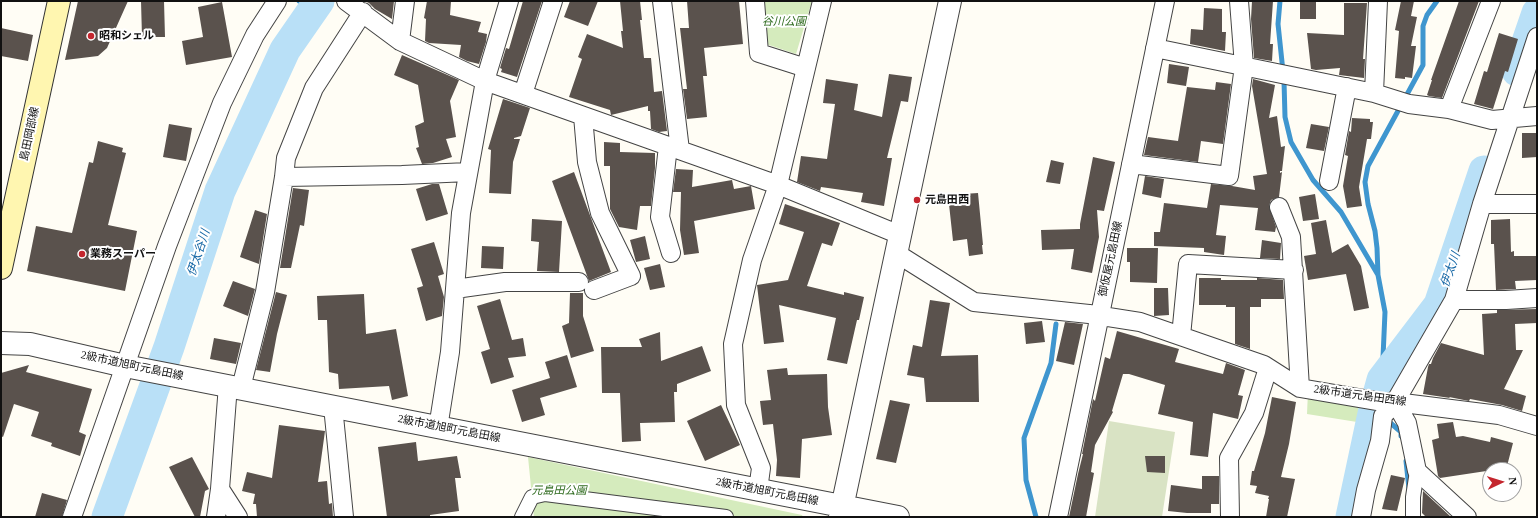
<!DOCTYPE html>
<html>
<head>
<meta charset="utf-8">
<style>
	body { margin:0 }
	#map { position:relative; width:1538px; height:518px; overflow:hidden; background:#fffdf5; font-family:"Times New Roman",serif }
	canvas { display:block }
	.frame { position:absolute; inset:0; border:2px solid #111; pointer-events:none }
	.north { position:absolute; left:1482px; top:462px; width:40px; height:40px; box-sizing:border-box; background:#fff; border:1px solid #a0a0a0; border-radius:50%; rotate:86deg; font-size:11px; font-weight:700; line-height:16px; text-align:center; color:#111 }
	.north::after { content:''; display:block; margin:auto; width:14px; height:18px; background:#c4262e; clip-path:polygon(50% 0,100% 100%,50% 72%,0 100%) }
</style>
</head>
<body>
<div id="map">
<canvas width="1538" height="518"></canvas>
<div class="frame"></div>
<div class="north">N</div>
</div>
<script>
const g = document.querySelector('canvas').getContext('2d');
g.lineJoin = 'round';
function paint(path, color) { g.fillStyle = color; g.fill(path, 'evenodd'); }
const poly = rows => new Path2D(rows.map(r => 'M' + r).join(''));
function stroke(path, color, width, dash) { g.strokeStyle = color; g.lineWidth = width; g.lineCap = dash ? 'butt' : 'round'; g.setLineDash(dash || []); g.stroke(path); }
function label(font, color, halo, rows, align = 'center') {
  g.font = font + ' "Times New Roman","Noto Sans JP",serif'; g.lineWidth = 4; g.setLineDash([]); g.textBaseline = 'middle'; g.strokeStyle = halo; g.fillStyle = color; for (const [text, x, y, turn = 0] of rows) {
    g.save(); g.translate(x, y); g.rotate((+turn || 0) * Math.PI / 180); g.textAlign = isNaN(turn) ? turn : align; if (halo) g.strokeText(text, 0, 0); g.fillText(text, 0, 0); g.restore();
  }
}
const green = poly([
	[762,1,812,1,796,54,766,44],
	[1308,391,1363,401,1357,422,1307,414],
	[528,457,802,515,803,517,534,517]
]);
const cemetery = poly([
	[1109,421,1175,432,1162,517,1095,517]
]);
const stream = poly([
	[299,1,313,9],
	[1280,1,1278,24,1284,81,1285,117,1291,142,1313,180,1341,212,1378,275,1385,312,1382,380],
	[1378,275,1377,248,1375,231,1368,204,1365,182,1368,166,1423,65,1423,26,1427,15,1437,1],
	[1387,420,1401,432,1401,436],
	[1406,461,1409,489],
	[1036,517,1026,480,1024,438,1051,363,1056,324]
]);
const river = poly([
	[1517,71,1537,13],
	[107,517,169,347,220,191,285,50,319,1],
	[1351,517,1374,409,1382,380,1439,305,1484,171]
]);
const building = poly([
	[78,1,128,1,107,48,98,56,65,60],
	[141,1,164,1,165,37,142,37],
	[364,1,394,1,392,19,375,9,369,3],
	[427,1,451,1,450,15,481,22,478,32,487,34,486,42,479,64,467,61,459,57,461,45,429,43,425,41,426,19,424,18],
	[523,1,542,1,517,77,501,72,502,69,500,68,506,48,509,49],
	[570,1,598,1,588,26,564,17],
	[620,1,640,1,642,20,640,20,644,58,651,58,654,92,662,91,667,131,659,132,651,129,650,111,648,111,648,106,611,115,610,110,569,97,582,59,578,57,587,34,623,48,621,31,623,31],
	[687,1,739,1,743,44,704,48,707,76,703,76,707,117,687,119,683,89,687,89,680,28,689,28],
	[1252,1,1273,1,1270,44,1273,44,1272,61,1254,58,1251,19],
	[1300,1,1316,1,1316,19,1300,19],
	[1401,1,1414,1,1411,16,1417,17,1411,46,1416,46,1412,78,1405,77,1405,79,1395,78,1399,31,1395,30],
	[1459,1,1479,1,1442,98,1429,96,1427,95,1432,80,1431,80],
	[222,2,232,57,186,65,182,41,203,37,198,7],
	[1344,3,1367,3,1363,59,1365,59,1364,78,1339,75,1340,68,1316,70,1311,69,1307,33,1344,35],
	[1204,8,1222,9,1222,32,1226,32,1225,51,1190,44,1191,29,1203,30],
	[1,28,33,35,28,61,1,56],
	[1499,33,1518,39,1508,72,1505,71,1493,109,1474,104,1484,71,1487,72],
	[402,55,459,80,450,101,456,137,446,139,452,157,433,163,422,164,416,148,419,147,415,126,424,122,418,85,394,75],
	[1169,64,1189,67,1186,86,1167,83],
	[889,74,912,77,908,102,901,101,887,158,892,158,884,206,861,202,863,193,821,187,820,191,797,182,801,156,827,159,835,104,823,103,826,79,858,84,854,110,882,117],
	[1253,79,1275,85,1269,118,1277,116,1281,147,1285,146,1282,171,1280,171,1280,173,1282,172,1279,197,1271,200,1269,206,1276,227,1275,232,1255,230,1258,208,1220,205,1216,235,1226,236,1224,255,1204,252,1204,248,1154,246,1154,232,1160,232,1164,203,1207,208,1211,184,1232,186,1255,190,1253,176,1267,174,1252,86],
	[1216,82,1231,84,1223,144,1201,141,1198,162,1144,155,1148,137,1178,141,1187,87,1215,90],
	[503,99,530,108,521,136,514,138,514,139,520,139,513,162,511,194,489,193,491,150,488,149],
	[1352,118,1370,119,1370,122,1373,122,1371,139,1367,139,1359,187,1362,206,1347,208,1343,186,1348,156,1345,155,1349,131,1351,132],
	[169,124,192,128,186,161,163,157],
	[1311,124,1329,127,1324,151,1306,148],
	[1522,133,1537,133,1537,157,1522,158],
	[98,141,123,148,122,152,126,153,108,225,137,231,125,291,27,271,36,226,72,233,89,162,93,163],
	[604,142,620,143,620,152,655,153,655,168,651,206,640,206,637,230,619,227,610,209,610,166,604,166],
	[1093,157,1115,162,1104,211,1097,210,1099,237,1092,273,1071,269,1074,249,1042,250,1041,230,1080,229,1080,224],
	[1051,160,1064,163,1060,184,1046,182],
	[676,169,693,170,692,187,732,180,734,189,751,186,755,209,694,221,699,253,684,255,680,230,681,192,673,192],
	[574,172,611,272,589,281,552,181],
	[1145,176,1164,179,1161,198,1142,194],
	[432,184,439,184,448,214,426,221,416,189],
	[293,188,309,190,304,226,300,225,291,268,280,268],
	[978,193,983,245,982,245,983,254,969,256,967,239,953,241,948,195],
	[1315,194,1319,219,1303,221,1299,197],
	[785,204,840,223,832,246,822,243,807,286,844,295,844,292,864,297,859,320,857,320,847,364,827,360,836,318,779,305,784,342,764,344,757,285,788,280,804,232,779,224],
	[255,210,267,214,259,264,240,257],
	[532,219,562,221,559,272,537,271,539,242,531,241],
	[1510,219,1511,252,1514,251,1514,256,1537,256,1537,280,1515,281,1516,289,1496,290,1494,244,1491,244,1491,220],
	[1326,220,1332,253,1348,244,1361,266,1369,308,1354,311,1346,274,1308,280,1304,256,1316,254,1311,223],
	[645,236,650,259,636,262,630,240],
	[1262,240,1281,243,1280,259,1260,258],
	[434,242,444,274,438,276,444,297,442,316,426,321,417,288,423,286,411,249],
	[482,246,504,247,503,269,481,268],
	[1127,248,1158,248,1157,283,1130,282,1130,262,1127,262],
	[660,264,665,287,650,290,644,268],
	[1199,278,1221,278,1221,280,1257,280,1257,278,1283,280,1284,299,1261,299,1261,307,1250,307,1250,349,1235,344,1235,307,1226,307,1226,305,1199,305],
	[233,281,255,289,248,316,223,306],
	[1154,288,1168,288,1169,315,1154,316],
	[276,292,287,295,277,334,270,372,256,370],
	[570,293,583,293,583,316,594,351,571,358,562,326,569,323],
	[364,294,366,334,396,329,408,396,392,400,389,386,339,389,338,374,329,372,327,320,318,320,317,296],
	[500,299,512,340,523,338,526,356,508,358,514,377,491,384,481,352,490,349,477,306],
	[930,300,950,303,941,356,978,355,979,402,926,402,924,378,907,375,913,345,922,347],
	[1537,309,1537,323,1515,324,1516,350,1523,350,1504,389,1526,396,1522,411,1502,405,1470,399,1469,401,1449,397,1450,398,1423,394,1428,367,1429,364,1431,364,1433,358,1441,343,1484,355,1482,314,1497,313,1497,310],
	[1042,321,1045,342,1026,344,1024,323],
	[1065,322,1083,324,1074,365,1056,361],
	[1117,331,1179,349,1175,362,1223,374,1226,363,1245,370,1238,395,1243,396,1238,419,1213,413,1208,457,1190,455,1193,422,1158,414,1165,385,1129,374,1123,374,1112,411,1113,412,1095,445,1091,472,1094,473,1086,517,1069,517,1078,474,1083,454,1082,454,1093,399,1095,401,1105,357,1110,359],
	[660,332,661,361,702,346,711,371,677,384,677,392,674,392,675,422,640,423,641,441,622,442,620,393,602,393,601,347,642,347,639,339],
	[214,338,241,343,236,364,210,359],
	[567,355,577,387,540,398,545,415,522,422,512,390,550,378,545,362],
	[29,365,26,372,92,389,79,432,86,435,80,456,51,446,52,443,31,436,39,412,14,404,3,437,1,436,1,373],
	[787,368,788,375,827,374,828,407,832,435,802,439,800,478,776,476,777,460,773,424,763,425,760,401,771,400,767,370],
	[1272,397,1296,402,1289,444,1281,477,1295,479,1287,517,1266,517,1269,499,1268,499,1269,496,1255,493,1257,486,1250,485,1252,471,1254,471,1265,433],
	[890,400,910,404,896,463,876,459],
	[721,405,740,445,705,461,687,421],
	[1453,422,1456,437,1463,436,1490,442,1491,437,1513,443,1506,470,1493,470,1440,478,1438,476,1432,440,1439,438,1437,424],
	[279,425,325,431,318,482,327,481,329,504,332,503,333,517,257,517,256,504,253,504,255,494,242,491,247,472,272,478],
	[416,442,418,461,457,456,461,478,455,478,459,511,430,515,430,517,387,517,378,447],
	[1145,456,1165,456,1165,473,1147,472],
	[192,457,209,489,205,491,200,517,195,517,169,467],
	[1391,475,1405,478,1397,511,1382,509],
	[1202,476,1219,476,1219,504,1211,504,1211,513,1187,513,1168,511,1171,485,1202,489],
	[1423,491,1451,517,1426,517,1422,513],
	[42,493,67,500,62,517,35,517]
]);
const pedestrian = poly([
	[522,517,532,497,545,494,726,517],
	[1413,517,1413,497,1417,471]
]);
const minor = poly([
	[346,1,400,41,485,81,778,185,900,235],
	[662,1,680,150],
	[755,1,759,53,806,68],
	[400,41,405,1],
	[1155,48,1374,93,1409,104,1449,109,1492,120,1537,116],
	[1374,93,1378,1],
	[523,94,553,1],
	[1449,109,1491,1],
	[583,116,587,162,600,213,631,276,594,290],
	[668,146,660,217,671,253],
	[1131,164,1229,176,1244,66,1239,1],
	[284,177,402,175,468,172],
	[1329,181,1347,87],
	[1482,204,1537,204],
	[1279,207,1291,237,1300,388],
	[896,253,974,302,1089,314,1140,322,1264,365,1300,388,1382,402,1395,402,1499,415,1537,426],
	[455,289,505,282,579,282],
	[1454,300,1506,300,1537,298],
	[1181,336,1188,264,1294,270],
	[241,388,265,292,284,177,286,158,314,88,363,12],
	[1395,402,1407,423,1417,471,1467,517],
	[333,406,344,517],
	[438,428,450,352,461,213,485,81,509,1],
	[220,489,238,517],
	[758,490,761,468,736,405,733,344,752,260,778,185,822,1],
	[72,517,167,246,222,103,255,35,277,1],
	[216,517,220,489,228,385],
	[1058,517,1165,1],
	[1230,517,1229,458,1254,413,1268,368],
	[1361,517,1366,490,1380,441,1383,416,1395,402,1454,300,1482,204,1537,37]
]);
const tertiary = poly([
	[1,343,30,344,125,366,898,517],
	[840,517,950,1]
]);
const secondary = poly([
	[1,268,59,1]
]);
const markers = [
	[91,36,4,"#c4262e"],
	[917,200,4,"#c4262e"],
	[82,254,4,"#c4262e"]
];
const parkNames = [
	["谷川公園",784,22],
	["元島田公園",559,491]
];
const poiNames = [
	["昭和シェル",99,36],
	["元島田西",925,200],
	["業務スーパー",90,254]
];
const streetNames = [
	["島田岡部線",30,134,-78],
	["御仮屋元島田線",1111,259,-78],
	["2級市道旭町元島田線",132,366,12],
	["2級市道元島田西線",1360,396,8],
	["2級市道旭町元島田線",449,429,11],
	["2級市道旭町元島田線",767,492,11]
];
const waterNames = [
	["伊太谷川",199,253,-72],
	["伊太川",1451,270,-71]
];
paint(green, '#d5ebbd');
paint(cemetery, '#d9e3c4');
stroke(stream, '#3f96cf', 5);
stroke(river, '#b9e0f7', 31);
paint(building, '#5a524d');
stroke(pedestrian, '#444', 16);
stroke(minor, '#444', 20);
stroke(tertiary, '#444', 24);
stroke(secondary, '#333', 24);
stroke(pedestrian, '#fff', 14);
stroke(minor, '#fff', 18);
stroke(tertiary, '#fff', 22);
stroke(secondary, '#fff6b0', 22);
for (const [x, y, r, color] of markers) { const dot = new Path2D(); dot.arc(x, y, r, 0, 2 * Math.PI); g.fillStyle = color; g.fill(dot); stroke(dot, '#fff', 1.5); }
label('italic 11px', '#2f6b1f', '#fff', parkNames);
label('bold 11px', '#111', '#fff', poiNames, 'left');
label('11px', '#111', '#fff', streetNames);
label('italic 12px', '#1768a6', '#fff', waterNames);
</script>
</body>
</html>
